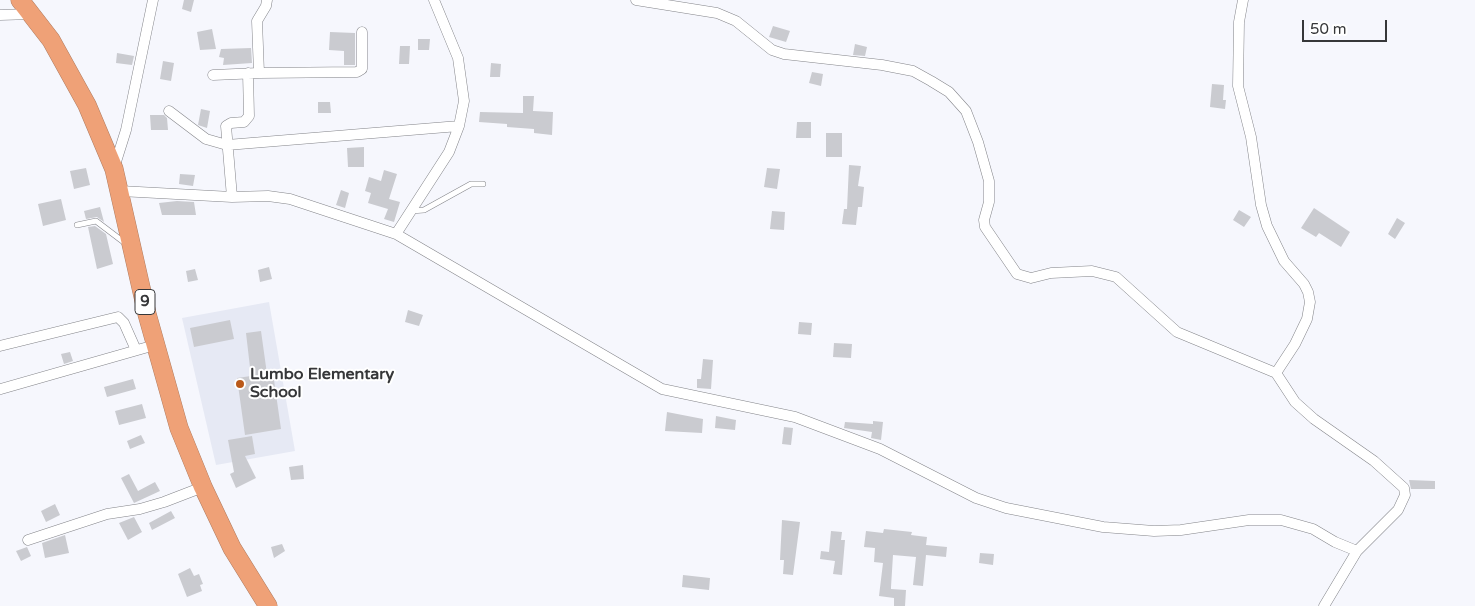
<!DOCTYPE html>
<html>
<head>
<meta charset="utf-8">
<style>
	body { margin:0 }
	#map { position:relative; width:1475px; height:606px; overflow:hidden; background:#f6f7fd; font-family:"Varela Round",sans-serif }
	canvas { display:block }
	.scale { position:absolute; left:1302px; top:20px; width:85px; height:22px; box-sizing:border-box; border:2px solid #363739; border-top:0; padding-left:6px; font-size:15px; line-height:18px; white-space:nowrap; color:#363739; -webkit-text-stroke:4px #fff; paint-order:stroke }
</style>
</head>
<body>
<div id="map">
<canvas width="1475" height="606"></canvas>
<div class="scale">50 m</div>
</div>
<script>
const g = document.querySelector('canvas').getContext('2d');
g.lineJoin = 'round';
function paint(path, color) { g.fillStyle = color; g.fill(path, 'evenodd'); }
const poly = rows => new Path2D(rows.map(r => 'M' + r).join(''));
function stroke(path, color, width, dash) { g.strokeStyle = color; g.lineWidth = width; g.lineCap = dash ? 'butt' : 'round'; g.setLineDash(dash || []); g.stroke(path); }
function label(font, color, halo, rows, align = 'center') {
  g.font = font + ' "Varela Round",sans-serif'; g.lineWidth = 4; g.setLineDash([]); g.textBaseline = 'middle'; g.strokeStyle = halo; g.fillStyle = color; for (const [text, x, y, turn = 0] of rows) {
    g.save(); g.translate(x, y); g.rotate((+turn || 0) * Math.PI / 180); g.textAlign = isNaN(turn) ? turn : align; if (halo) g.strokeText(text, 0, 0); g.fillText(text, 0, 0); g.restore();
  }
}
const built = poly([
	[269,302,295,451,216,465,182,318]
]);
const building = poly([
	[184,0,194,0,191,12,182,9],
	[773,26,790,31,786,42,769,37],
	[212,29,216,49,200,50,197,32],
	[330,32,355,33,355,65,344,65,344,51,329,50],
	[418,39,430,39,429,50,418,50],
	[855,44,867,47,865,56,853,55],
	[400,46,410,46,409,64,399,64],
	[251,48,252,63,223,65,224,58,219,57,221,49],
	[117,53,134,56,132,65,116,63],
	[163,61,174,63,171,81,160,79],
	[491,63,501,64,500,77,490,77],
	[812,72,823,74,821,86,809,83],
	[1212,84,1224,85,1223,100,1226,100,1225,109,1210,107],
	[523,96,534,96,533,111,553,112,552,135,534,133,534,129,507,127,507,124,479,122,480,112,523,113],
	[318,102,330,102,331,113,318,113],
	[201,109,210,111,207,128,198,125],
	[150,115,164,115,167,118,168,130,151,130],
	[797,122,811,122,811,138,796,138],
	[826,133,842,133,842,157,826,157],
	[364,147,364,167,348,167,347,148],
	[849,165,861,166,858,186,864,187,862,207,858,207,856,225,842,224,844,209,847,209],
	[86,168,90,185,74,189,70,171],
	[767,168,780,169,777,189,764,187],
	[384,170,397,174,389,199,400,202,394,222,384,219,388,209,368,203,371,193,365,191,369,177,381,181],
	[180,174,195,175,193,186,179,184],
	[341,190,349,193,345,208,336,205],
	[61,199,66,220,43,226,38,204],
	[177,201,194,202,196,215,162,215,159,203],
	[100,207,104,222,97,217,86,219,84,211],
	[1314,208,1350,232,1341,247,1319,233,1316,237,1301,228],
	[1239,210,1251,217,1244,227,1233,220],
	[772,211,785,212,784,230,770,229],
	[1397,218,1405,223,1395,239,1388,234],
	[95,226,106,234,113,264,97,269,88,227],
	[269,267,272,279,260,282,258,270],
	[195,269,198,280,188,282,186,271],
	[408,310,423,315,419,326,405,322],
	[230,320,234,339,194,347,190,328],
	[799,322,812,323,811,335,798,334],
	[261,331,267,374,273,373,281,429,245,435,237,378,251,376,246,333],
	[834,343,852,344,851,358,833,357],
	[70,352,73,361,64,364,61,354],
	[703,359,713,360,711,389,697,388,697,379,701,379],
	[133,379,136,389,107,397,104,387],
	[142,404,146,418,119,425,115,411],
	[667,412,703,419,702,433,665,431],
	[716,416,736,420,735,430,715,428],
	[873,421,883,422,881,440,871,438,872,432,844,428,845,422,873,424],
	[784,427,793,428,791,445,782,444],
	[141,435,145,443,130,449,127,441],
	[252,436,255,454,245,456,256,478,236,488,230,474,234,472,228,440],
	[303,465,304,479,291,480,289,467],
	[129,474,138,491,155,482,160,491,134,503,121,478],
	[1409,480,1435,481,1435,489,1411,489],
	[55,504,60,515,46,522,41,511],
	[171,511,175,518,152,530,149,523],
	[134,517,142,532,128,540,119,523],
	[782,520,800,522,793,575,783,574,784,560,780,560],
	[884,529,912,532,911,535,927,537,926,545,947,547,946,557,926,555,923,586,913,585,916,557,893,555,891,587,891,589,906,590,905,606,894,606,894,598,879,596,883,563,874,562,875,548,864,547,866,531,883,533],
	[831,531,842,532,841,540,845,540,842,575,833,574,835,561,820,559,821,551,829,552],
	[65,535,69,553,45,558,42,543],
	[282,544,285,551,274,558,271,547],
	[27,547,31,556,21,561,16,551],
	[980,553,994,554,993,565,979,563],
	[190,568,194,576,199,574,203,584,200,585,202,591,187,597,178,574],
	[683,575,710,578,709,590,682,587]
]);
const lane = poly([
	[411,211,424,210,471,184,483,184],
	[77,225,96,221,125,243]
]);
const street = poly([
	[636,0,717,13,736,21,772,50,784,54,882,65,913,71,931,81,949,92,966,111,978,142,989,181,989,202,984,220,985,227,1017,274,1031,278,1051,273,1092,271,1116,277,1177,332,1276,373],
	[0,15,32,14],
	[259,73,257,21,266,6,267,0],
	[213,75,259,73,357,72,362,69,362,32],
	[169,111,206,139,227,145,459,126],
	[114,168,126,130,153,0],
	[120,191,232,197,268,196,290,199,396,234,662,389,795,417,880,449,976,498,1006,508,1103,527,1154,531,1181,530,1249,520,1281,520,1313,529,1335,542,1357,551,1398,510,1405,495,1404,488,1374,461,1314,419,1295,402,1276,373,1295,344,1307,319,1310,302,1308,292,1304,284,1284,261,1267,226,1261,205,1251,137,1238,86,1239,22,1243,0],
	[232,197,226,126,231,123,244,122,249,116,248,73],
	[396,234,449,152,459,126,464,101,458,58,434,0],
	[0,346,118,317,124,323,136,350],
	[1,389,155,345],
	[28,540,107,514,140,509,164,502,203,487],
	[1324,606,1357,551]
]);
const highway = poly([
	[20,0,51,40,87,105,114,169,147,314,179,428,203,487,232,548,268,606]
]);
const markers = [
	[240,384,5,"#ba5919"]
];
const shields = [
	[145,302,20]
];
const shieldNames = [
	["9",145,302]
];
const poiNames = [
	["Lumbo Elementary",250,375],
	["School",250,393]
];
paint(built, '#e6e9f4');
paint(building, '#cacbd0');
stroke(lane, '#838489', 6);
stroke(street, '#838489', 11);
stroke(highway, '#ae7c61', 19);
stroke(lane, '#fff', 5);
stroke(street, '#fff', 10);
stroke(highway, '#efa177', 18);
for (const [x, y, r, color] of markers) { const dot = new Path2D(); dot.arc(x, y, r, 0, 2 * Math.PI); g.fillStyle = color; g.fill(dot); stroke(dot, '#fff', 2); }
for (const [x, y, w] of shields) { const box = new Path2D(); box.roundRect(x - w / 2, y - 12.5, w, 25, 4); g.fillStyle = '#fff'; g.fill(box); stroke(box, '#363739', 1); }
label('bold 15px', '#363739', null, shieldNames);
label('bold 16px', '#363739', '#fff', poiNames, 'left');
</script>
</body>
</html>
